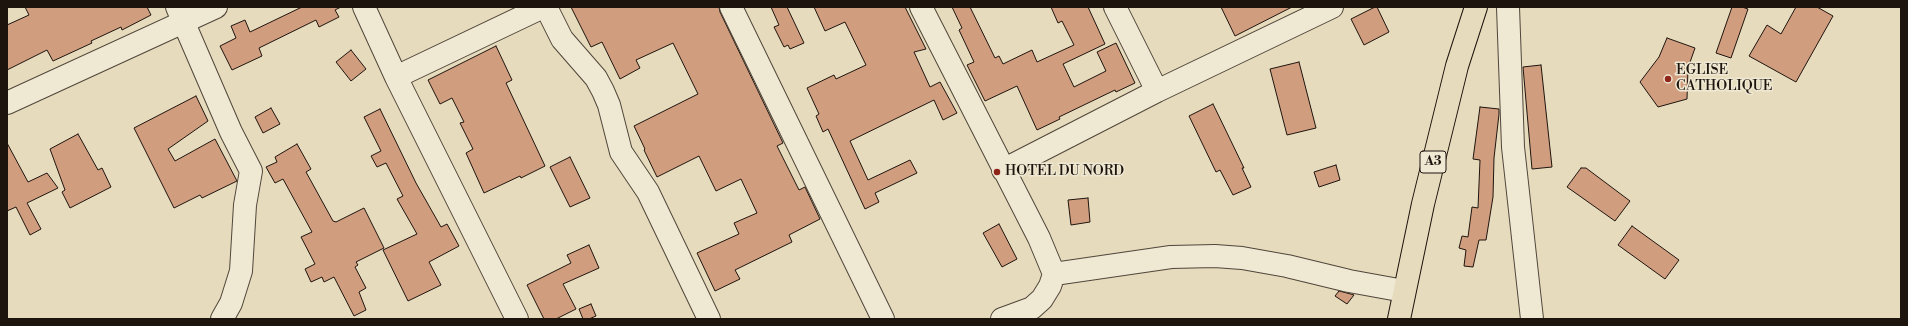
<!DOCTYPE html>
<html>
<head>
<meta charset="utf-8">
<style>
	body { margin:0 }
	#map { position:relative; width:1908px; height:326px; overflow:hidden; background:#e6dbbc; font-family:"Libre Bodoni",serif }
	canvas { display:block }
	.frame { position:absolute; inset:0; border:8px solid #1e140e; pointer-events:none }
</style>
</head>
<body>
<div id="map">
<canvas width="1908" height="326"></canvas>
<div class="frame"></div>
</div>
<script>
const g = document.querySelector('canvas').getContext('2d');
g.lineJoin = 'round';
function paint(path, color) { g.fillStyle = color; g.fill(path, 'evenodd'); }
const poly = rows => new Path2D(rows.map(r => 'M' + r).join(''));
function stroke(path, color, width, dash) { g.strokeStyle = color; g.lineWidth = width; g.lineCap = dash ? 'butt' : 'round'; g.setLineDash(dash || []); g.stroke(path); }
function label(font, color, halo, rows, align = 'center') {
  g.font = font + ' "Libre Bodoni",serif'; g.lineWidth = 3; g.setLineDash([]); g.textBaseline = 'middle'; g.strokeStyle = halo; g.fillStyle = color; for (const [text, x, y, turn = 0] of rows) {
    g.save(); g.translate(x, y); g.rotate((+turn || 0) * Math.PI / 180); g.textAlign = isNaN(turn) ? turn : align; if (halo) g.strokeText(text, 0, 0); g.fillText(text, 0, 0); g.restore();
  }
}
const building = poly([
	[25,7,147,7,151,15,122,30,121,27,91,41,92,43,53,61,47,50,7,70,7,25,29,15,25,7],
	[302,7,341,7,335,10,339,17,319,27,316,20,259,48,262,56,232,70,220,46,236,38,231,26,245,20,250,32,302,7],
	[571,7,719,7,720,12,783,143,777,146,799,190,805,187,820,219,789,235,792,242,735,270,740,279,715,291,697,253,739,234,734,223,757,213,741,179,716,191,699,156,657,177,644,150,645,149,634,126,698,94,673,43,636,60,640,68,620,79,602,42,591,47,571,7],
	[771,7,787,7,804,43,790,49,788,45,784,47,774,27,779,25,771,7],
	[814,7,905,7,926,49,914,52,930,87,940,82,957,113,943,120,934,100,850,141,868,180,910,160,917,173,875,193,879,202,865,209,828,129,823,132,816,116,819,114,807,88,834,75,836,79,866,65,845,22,825,31,814,7],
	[952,7,970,7,995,58,999,56,1003,64,1032,50,1037,62,1074,45,1062,21,1058,23,1051,7,1088,7,1105,44,1063,64,1074,87,1106,71,1097,52,1116,43,1135,83,1116,92,1115,90,1059,117,1060,119,1037,130,1017,86,985,101,967,65,974,62,959,30,962,28,952,7],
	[1221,7,1292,7,1235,36,1221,7],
	[1375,7,1377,7,1389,32,1364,45,1351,19,1375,7],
	[1732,7,1742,7,1748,9,1731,58,1716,53,1732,7],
	[1796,7,1817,7,1833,16,1796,82,1749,56,1767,25,1781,34,1796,7],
	[1667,38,1695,48,1688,68,1687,99,1658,107,1640,82,1659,57,1667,38],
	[496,46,512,80,506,83,545,166,521,178,520,176,484,193,466,153,473,149,460,123,464,122,452,98,440,104,428,80,496,46],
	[351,50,366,69,351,81,336,62,351,50],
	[1299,62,1316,128,1287,135,1270,69,1299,62],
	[1541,65,1552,167,1532,169,1523,67,1541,65],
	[196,96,208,121,168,149,175,161,215,139,237,181,202,198,200,195,174,208,134,128,196,96],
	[1213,104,1244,168,1242,168,1251,187,1233,195,1220,170,1216,172,1189,116,1213,104],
	[1480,107,1499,109,1499,114,1494,158,1493,197,1486,240,1479,240,1473,267,1464,266,1466,250,1459,248,1462,236,1468,237,1472,207,1478,208,1480,160,1473,159,1480,107],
	[271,108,280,124,263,133,255,117,271,108],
	[380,109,416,183,441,227,447,224,459,246,429,262,441,285,408,301,383,250,417,234,397,199,403,196,386,163,377,167,371,156,381,151,364,117,380,109],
	[78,134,98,170,102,168,111,187,70,208,62,192,65,190,50,149,78,134],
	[7,143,28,182,47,173,58,188,27,203,41,229,30,235,16,207,7,211,7,143],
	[297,144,311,169,306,172,333,221,336,222,364,208,384,248,356,262,358,265,355,267,366,288,359,292,366,310,354,316,334,277,324,282,322,277,311,282,305,269,315,264,301,237,312,232,283,179,275,183,266,167,277,162,275,157,297,144],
	[570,157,590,198,570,207,550,167,570,157],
	[1336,165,1340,180,1319,187,1314,172,1336,165],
	[1581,168,1586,168,1630,201,1615,221,1567,187,1581,168],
	[1088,198,1090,222,1071,225,1068,200,1088,198],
	[999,224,1017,259,1002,267,983,233,999,224],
	[1632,226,1679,260,1665,279,1618,245,1632,226],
	[589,245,599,268,563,284,576,309,556,319,544,319,527,285,571,263,567,255,589,245],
	[1339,291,1347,293,1354,295,1347,304,1335,296,1339,291],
	[591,304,596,316,589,319,583,319,579,309,591,304]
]);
const minor = poly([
	[177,7,231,132,251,171,245,205,241,271,231,303,222,319],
	[364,7,396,77,517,319],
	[546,7,562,39,596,78,603,91,609,105,621,152,648,192,709,319],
	[731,7,883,319],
	[921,7,1039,238,1054,274,1050,286,1042,299,1032,308,1002,319],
	[1115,7,1157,91],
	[1508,7,1513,147,1532,319],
	[396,77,543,7],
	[7,103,216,7],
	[1003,170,1157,91,1332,7],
	[1054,274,1171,257,1215,256,1242,258,1287,266,1349,281,1404,291]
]);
const highway = poly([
	[1399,319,1423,204,1457,66,1476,7]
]);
const markers = [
	[1668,79,4,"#8f2418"],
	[997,172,4,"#8f2418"]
];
const shields = [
	[1433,162,26]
];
const shieldNames = [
	["A3",1433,162]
];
const poiNames = [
	["EGLISE",1676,71],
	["CATHOLIQUE",1676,87],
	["HOTEL DU NORD",1005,172]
];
paint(building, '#d19d7f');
stroke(building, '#1e140e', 1);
stroke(minor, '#50463a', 24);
stroke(highway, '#1e140e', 24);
stroke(minor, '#efe8d3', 22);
stroke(highway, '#e6dbbc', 22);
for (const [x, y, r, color] of markers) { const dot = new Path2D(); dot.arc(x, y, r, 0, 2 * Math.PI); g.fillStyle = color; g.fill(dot); stroke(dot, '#efe8d3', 1.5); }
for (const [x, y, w] of shields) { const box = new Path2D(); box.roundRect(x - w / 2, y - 11, w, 22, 3); g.fillStyle = '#efe8d3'; g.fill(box); stroke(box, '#1e140e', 1); }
label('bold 13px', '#1e140e', null, shieldNames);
label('14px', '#1e140e', '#efe8d3', poiNames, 'left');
</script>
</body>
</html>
